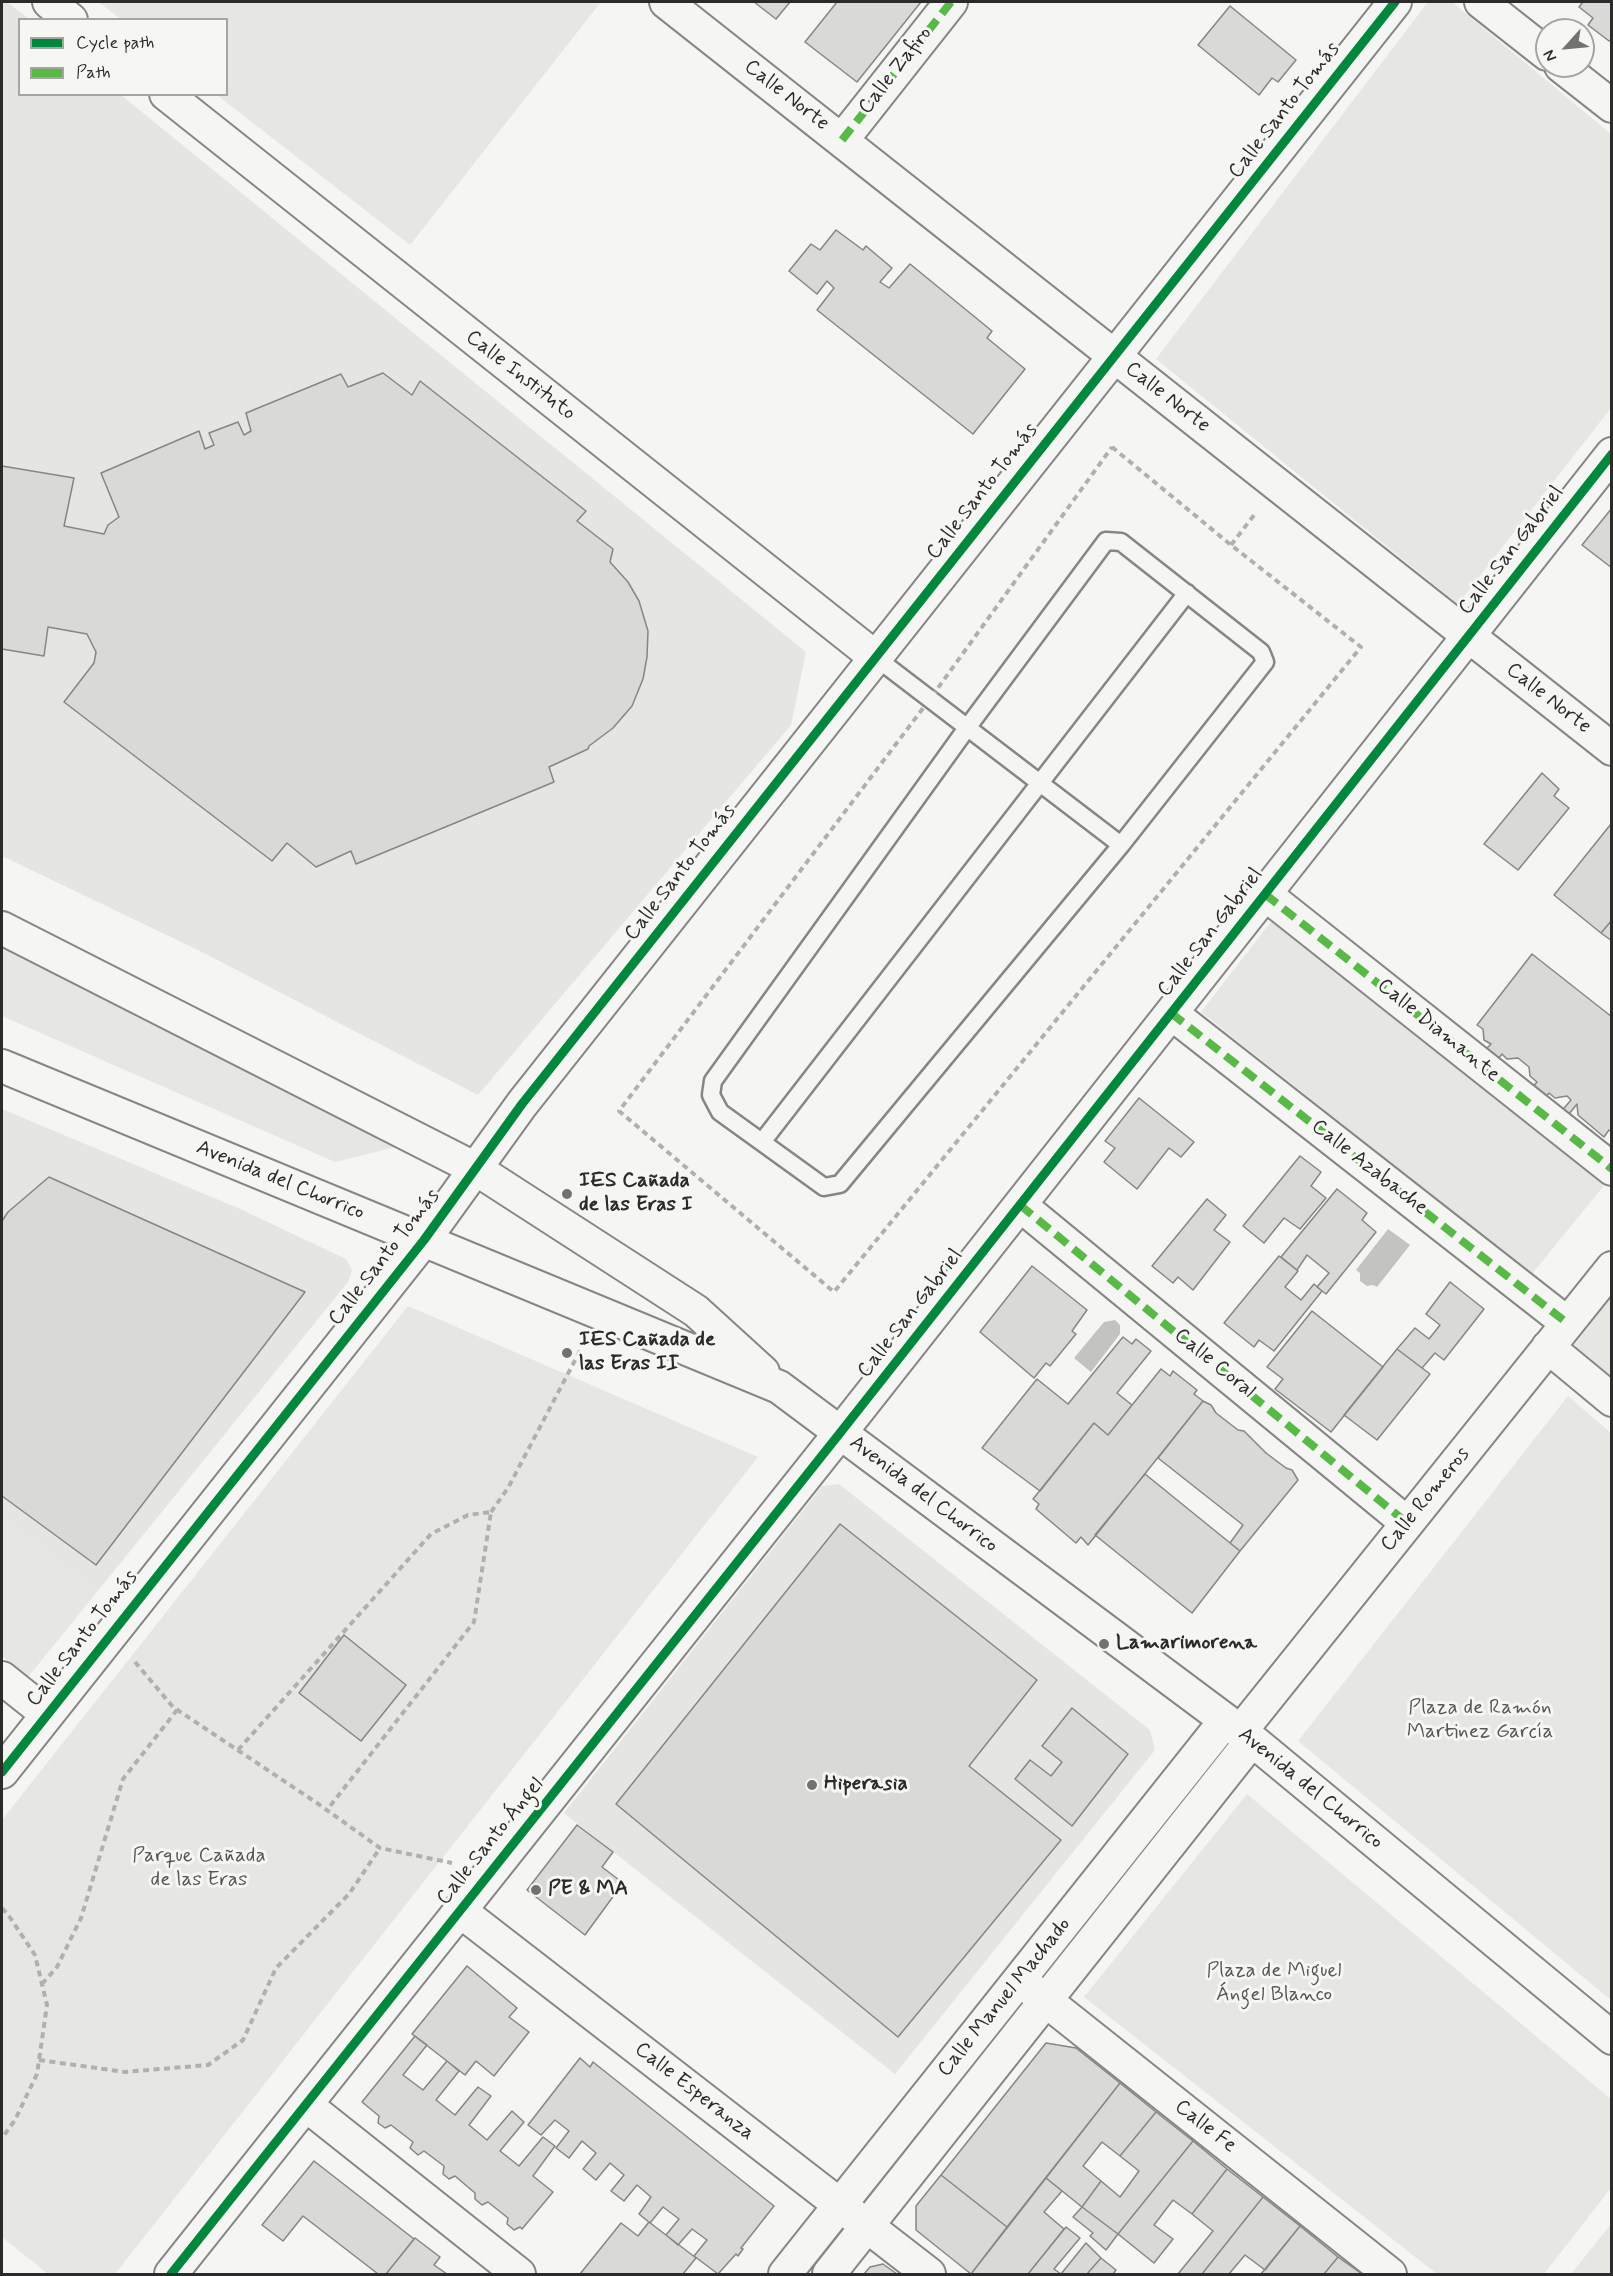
<!DOCTYPE html>
<html>
<head>
<meta charset="utf-8">
<style>
	body { margin:0 }
	#map { position:relative; width:1613px; height:2276px; overflow:hidden; background:#f5f5f3; font-family:Mynerve,sans-serif }
	canvas { display:block }
	.frame { position:absolute; inset:0; border:3px solid #2b2b2b; pointer-events:none }
	.legend { position:absolute; left:18px; top:18px; width:210px; height:78px; box-sizing:border-box; background:#f6f6f2; border:2px solid #a5a5a2; margin:0; padding:8px 10px; list-style:none; font-size:18px; color:#2b2b2b }
	.legend li { display:flex; align-items:center; gap:12px; height:30px }
	.legend b { width:30px; border:2px solid #a5a5a2 }
	.north { position:absolute; left:1535px; top:18px; width:60px; height:60px; box-sizing:border-box; background:#f6f6f2; border:2px solid #a5a5a2; border-radius:50%; rotate:243deg; font-size:16px; font-weight:700; line-height:24px; text-align:center; color:#2b2b2b }
	.north::after { content:''; display:block; margin:auto; width:21px; height:27px; background:#727271; clip-path:polygon(50% 0,100% 100%,50% 72%,0 100%) }
</style>
</head>
<body>
<div id="map">
<canvas width="1613" height="2276"></canvas>
<div class="frame"></div>
<ul class="legend">
<li><b style="height:8px;background:#00873e"></b>Cycle path</li>
<li><b style="height:8px;background:#58b947"></b>Path</li>
</ul>
<div class="north">N</div>
</div>
<script>
const g = document.querySelector('canvas').getContext('2d');
g.lineJoin = 'round';
function paint(path, color) { g.fillStyle = color; g.fill(path, 'evenodd'); }
const poly = rows => new Path2D(rows.map(r => 'M' + r).join(''));
function stroke(path, color, width, dash) { g.strokeStyle = color; g.lineWidth = width; g.lineCap = dash ? 'butt' : 'round'; g.setLineDash(dash || []); g.stroke(path); }
function label(font, color, halo, rows, align = 'center') {
  g.font = font + ' Mynerve,sans-serif'; g.lineWidth = 6; g.setLineDash([]); g.textBaseline = 'middle'; g.strokeStyle = halo; g.fillStyle = color; for (const [text, x, y, turn = 0] of rows) {
    g.save(); g.translate(x, y); g.rotate((+turn || 0) * Math.PI / 180); g.textAlign = isNaN(turn) ? turn : align; if (halo) g.strokeText(text, 0, 0); g.fillText(text, 0, 0); g.restore();
  }
}
const built = poly([
	[2,2,7,2,29,19,20,20,20,94,121,95,806,652,791,725,478,1095,200,951,2,856],
	[2,1109,238,1208,346,1259,352,1270,348,1282,97,1592,2,1517],
	[839,1484,1150,1730,1155,1750,895,2074,564,1813,822,1486]
]);
const green = poly([
	[98,2,601,2,410,245,217,95,226,94,226,20,121,19],
	[1428,2,1452,2,1611,134,1611,408,1458,604,1156,359],
	[1277,914,1610,1178,1532,1274,1201,1012],
	[2,947,347,1118,400,1146,335,1162,2,1016],
	[1611,1298,1611,1381,1572,1348],
	[408,1306,758,1457,115,2274,48,2274,2,2237,2,1820],
	[1568,1396,1611,1433,1611,2000,1298,1741],
	[2,1517,97,1592,28,1677,2,1656],
	[1247,1794,1611,2099,1611,2188,1544,2274,1437,2274,1084,1997],
	[1611,2224,1611,2274,1571,2274]
]);
const water = poly([
	[1388,1229,1410,1245,1377,1287,1373,1285,1367,1286,1360,1281,1360,1273,1356,1270],
	[1115,1320,1120,1325,1120,1334,1091,1372,1074,1358,1104,1322]
]);
const building = poly([
	[754,2,790,2,776,19,754,2],
	[837,2,921,2,857,82,805,42,837,2],
	[1583,2,1612,2,1612,39,1609,41,1588,25,1593,18,1579,7,1583,2],
	[1230,6,1296,60,1278,82,1272,78,1259,95,1198,45,1230,6],
	[836,230,863,250,866,246,892,268,880,282,889,288,910,264,992,331,987,338,1025,369,973,434,817,310,834,288,827,281,817,294,789,271,811,244,820,250,836,230],
	[383,373,412,395,420,381,586,511,577,521,613,549,610,562,628,582,639,601,648,631,647,657,643,679,632,706,613,728,589,746,588,749,549,767,554,782,356,864,351,851,316,867,287,843,272,861,64,702,94,663,96,652,87,634,48,627,44,656,2,649,2,466,74,478,64,526,104,534,108,525,119,517,101,473,199,431,205,449,214,445,209,433,238,422,244,435,251,431,246,413,341,374,348,387,383,373],
	[1612,508,1612,568,1582,545,1612,508],
	[1542,773,1559,789,1554,796,1569,808,1518,870,1484,844,1542,773],
	[1611,824,1612,920,1601,933,1554,895,1611,824],
	[1612,920,1612,941,1601,933,1612,920],
	[1532,954,1612,1017,1612,1132,1609,1130,1604,1137,1578,1115,1577,1104,1565,1119,1559,1114,1571,1100,1567,1096,1555,1098,1549,1093,1543,1100,1529,1091,1537,1082,1530,1076,1529,1067,1518,1058,1507,1059,1502,1054,1495,1063,1482,1053,1491,1044,1484,1040,1483,1029,1477,1025,1532,954],
	[1139,1098,1194,1142,1181,1157,1169,1148,1137,1189,1104,1162,1115,1148,1105,1141,1139,1098],
	[1300,1156,1321,1172,1311,1186,1326,1198,1300,1229,1284,1218,1264,1243,1243,1226,1300,1156],
	[49,1177,305,1292,96,1565,2,1496,2,1221,8,1212,49,1177],
	[1337,1189,1367,1213,1362,1220,1376,1232,1326,1294,1317,1287,1329,1273,1307,1255,1297,1270,1281,1257,1337,1189],
	[1207,1199,1226,1215,1214,1230,1230,1242,1193,1290,1178,1277,1173,1283,1152,1266,1207,1199],
	[1279,1256,1298,1271,1285,1287,1301,1300,1314,1284,1322,1291,1274,1351,1259,1340,1254,1347,1224,1323,1279,1256],
	[1032,1266,1087,1310,1072,1331,1076,1334,1050,1366,1046,1363,1034,1378,980,1332,1032,1266],
	[1450,1282,1484,1309,1444,1360,1435,1353,1422,1368,1397,1349,1415,1328,1429,1339,1440,1325,1426,1314,1450,1282],
	[1312,1311,1383,1367,1331,1432,1275,1389,1283,1379,1267,1367,1312,1311],
	[1123,1337,1132,1344,1136,1339,1151,1351,1117,1393,1132,1405,1108,1435,1094,1423,1040,1491,982,1448,1037,1379,1068,1404,1123,1337],
	[1397,1349,1430,1374,1377,1440,1344,1415,1397,1349],
	[1161,1369,1170,1376,1173,1371,1197,1390,1194,1394,1203,1401,1088,1545,1081,1537,1076,1543,1036,1509,1039,1504,1033,1499,1094,1423,1108,1435,1161,1369],
	[1203,1401,1211,1405,1216,1413,1238,1430,1244,1431,1266,1453,1286,1468,1292,1470,1298,1480,1240,1551,1230,1543,1243,1525,1158,1458,1203,1401],
	[1145,1474,1240,1551,1192,1613,1095,1535,1145,1474],
	[840,1524,1037,1680,969,1766,1061,1840,898,2037,616,1804,840,1524],
	[344,1635,406,1685,361,1741,299,1693,344,1635],
	[1072,1708,1128,1754,1072,1826,1015,1779,1030,1760,1051,1776,1062,1762,1042,1746,1072,1708],
	[577,1825,613,1852,602,1867,623,1883,585,1935,527,1890,577,1825],
	[467,1966,517,2008,509,2017,529,2032,494,2076,476,2061,465,2075,412,2034,467,1966],
	[415,2036,427,2045,403,2075,423,2090,447,2061,459,2071,436,2100,455,2115,478,2087,491,2096,469,2125,487,2140,512,2111,524,2122,500,2151,519,2166,543,2137,555,2146,533,2176,553,2192,522,2229,520,2227,514,2230,507,2224,508,2218,488,2202,482,2205,475,2199,475,2193,455,2176,449,2179,443,2174,444,2166,424,2151,418,2155,410,2148,413,2142,391,2125,385,2128,378,2123,379,2116,362,2102,415,2036],
	[1046,2043,1076,2048,1120,2083,1007,2227,941,2175,1046,2043],
	[580,2058,590,2067,593,2062,774,2206,741,2248,743,2249,738,2256,736,2254,718,2274,694,2256,707,2240,692,2229,678,2245,666,2235,679,2219,663,2207,650,2223,639,2214,651,2197,637,2185,624,2201,611,2191,624,2175,610,2163,596,2180,583,2169,596,2153,582,2141,569,2158,556,2148,569,2131,555,2120,541,2135,528,2125,580,2058],
	[1120,2083,1156,2112,1120,2156,1102,2142,1083,2166,1101,2181,1082,2207,1046,2178,1120,2083],
	[1156,2112,1193,2141,1118,2234,1082,2207,1101,2181,1120,2197,1139,2171,1120,2156,1156,2112],
	[1193,2141,1227,2169,1192,2214,1173,2200,1154,2225,1173,2239,1154,2263,1118,2234,1193,2141],
	[314,2161,414,2239,386,2274,378,2274,303,2216,283,2241,262,2225,314,2161],
	[1227,2169,1263,2197,1202,2274,1178,2274,1213,2231,1192,2214,1227,2169],
	[941,2175,1007,2227,971,2274,916,2230,916,2206,941,2175],
	[1046,2178,1062,2191,1044,2212,1064,2229,1028,2274,971,2274,1046,2178],
	[1263,2197,1300,2226,1265,2270,1245,2255,1229,2274,1202,2274,1263,2197],
	[1082,2207,1118,2234,1106,2250,1090,2236,1093,2233,1073,2217,1082,2207],
	[649,2222,696,2258,683,2274,580,2274,621,2223,638,2236,649,2222],
	[1300,2226,1338,2257,1324,2274,1261,2274,1300,2226],
	[1066,2227,1080,2238,1054,2269,1061,2274,1086,2243,1101,2258,1087,2274,1028,2274,1066,2227],
	[415,2238,440,2257,434,2265,447,2274,386,2274,415,2238],
	[1338,2257,1362,2274,1324,2274,1338,2257],
	[1101,2258,1116,2270,1113,2274,1087,2274,1101,2258],
	[883,2264,897,2274,864,2274,870,2267,883,2264]
]);
const path = poly([
	[1112,447,1231,545,1361,647,834,1292,619,1111,930,699,1112,447],
	[1231,545,1255,514],
	[491,1512,508,1488,583,1345],
	[135,1662,173,1707,317,1803,380,1848,452,1863],
	[238,1750,431,1534,468,1515,491,1512,474,1622,327,1810],
	[2,1908,9,1916,35,1955,47,2005,37,2074,15,2120,2,2138],
	[42,1984,57,1967,81,1918,123,1779,177,1710],
	[39,2060,125,2072,208,2065,243,2040,276,1968,349,1894,380,1848]
]);
const lane = poly([
	[1106,541,1121,542,1261,652,1265,662,1121,845,840,1184,824,1187,720,1112,711,1095,713,1081,967,728,1106,541],
	[875,657,1121,845],
	[762,1142,1187,593]
]);
const street = poly([
	[49,2,71,20],
	[666,2,1612,749],
	[1481,2,1547,54],
	[1561,66,1612,106],
	[166,94,875,657],
	[842,140,951,2],
	[1265,894,1612,1169],
	[2,928,476,1169,696,1311,763,1372],
	[1171,1013,1567,1323],
	[2,1066,779,1387,1252,1740,1612,2038],
	[1020,1205,1407,1523],
	[1548,1347,1612,1400],
	[2,1678,47,1714],
	[1240,1732,1612,1268],
	[2,1772,424,1240,522,1104,1395,2],
	[459,1910,929,2274],
	[1030,1988,1390,2274],
	[306,2105,519,2274],
	[171,2274,840,1433,1612,454],
	[785,2274,1225,1721],
	[829,2274,1252,1740]
]);
const quiet = poly([
	[842,140,951,2],
	[1265,894,1612,1169],
	[1171,1013,1567,1323],
	[1020,1205,1407,1523]
]);
const cycleway = poly([
	[2,1772,424,1240,522,1104,1395,2],
	[171,2274,840,1433,1612,454]
]);
const markers = [
	[567,1194,6,"#727271"],
	[567,1353,6,"#727271"],
	[1104,1644,6,"#727271"],
	[812,1785,6,"#727271"],
	[536,1890,6,"#727271"]
];
const streetNames = [
	["Calle Zafiro",896,71,-52],
	["Calle Norte",786,96,38],
	["Calle Santo Tomás",1285,111,-52],
	["Calle Instituto",520,376,38],
	["Calle Norte",1167,398,38],
	["Calle Santo Tomás",983,492,-52],
	["Calle San Gabriel",1512,551,-52],
	["Calle Norte",1548,699,38],
	["Calle Santo Tomás",681,873,-52],
	["Calle San Gabriel",1211,933,-52],
	["Calle Diamante",1438,1031,39],
	["Calle Azabache",1369,1168,38],
	["Avenida del Chorrico",280,1181,22],
	["Calle Santo Tomás",385,1258,-52],
	["Calle San Gabriel",911,1314,-52],
	["Calle Coral",1214,1364,39],
	["Avenida del Chorrico",923,1495,37],
	["Calle Romeros",1426,1500,-51],
	["Calle Santo Tomás",83,1639,-52],
	["Avenida del Chorrico",1310,1789,39],
	["Calle Santo Ángel",491,1842,-51],
	["Calle Manuel Machado",1005,1998,-51],
	["Calle Esperanza",694,2092,38],
	["Calle Fe",1205,2127,38]
];
const poiNames = [
	["IES Cañada",579,1182],
	["de las Eras I",579,1206],
	["IES Cañada de",579,1341],
	["las Eras II",579,1365],
	["Lamarimorena",1116,1644],
	["Hiperasia",824,1785],
	["PE & MA",548,1890]
];
const parkNames = [
	["Plaza de Ramón",1480,1709],
	["Martinez García",1480,1733],
	["Parque Cañada",199,1857],
	["de las Eras",199,1881],
	["Plaza de Miguel",1274,1972],
	["Ángel Blanco",1274,1996]
];
paint(built, '#e5e5e2');
paint(green, '#e6e6e2');
paint(water, '#c3c3c1');
paint(building, '#d9d9d8');
stroke(building, '#868685', 1.5);
stroke(lane, '#868685', 21);
stroke(street, '#868685', 36);
stroke(path, '#b0b0af', 4, [6, 4.5]);
stroke(lane, '#f5f5f3', 16);
stroke(street, '#f5f5f3', 32);
stroke(quiet, '#58b947', 8, [15, 8]);
stroke(cycleway, '#00873e', 9);
for (const [x, y, r, color] of markers) { const dot = new Path2D(); dot.arc(x, y, r, 0, 2 * Math.PI); g.fillStyle = color; g.fill(dot); stroke(dot, '#f6f6f2', 2); }
label('21px', '#2b2b2b', '#f6f6f2', streetNames);
label('bold 21px', '#2b2b2b', '#f6f6f2', poiNames, 'left');
label('21px', '#565656', '#f6f6f2', parkNames);
</script>
</body>
</html>
